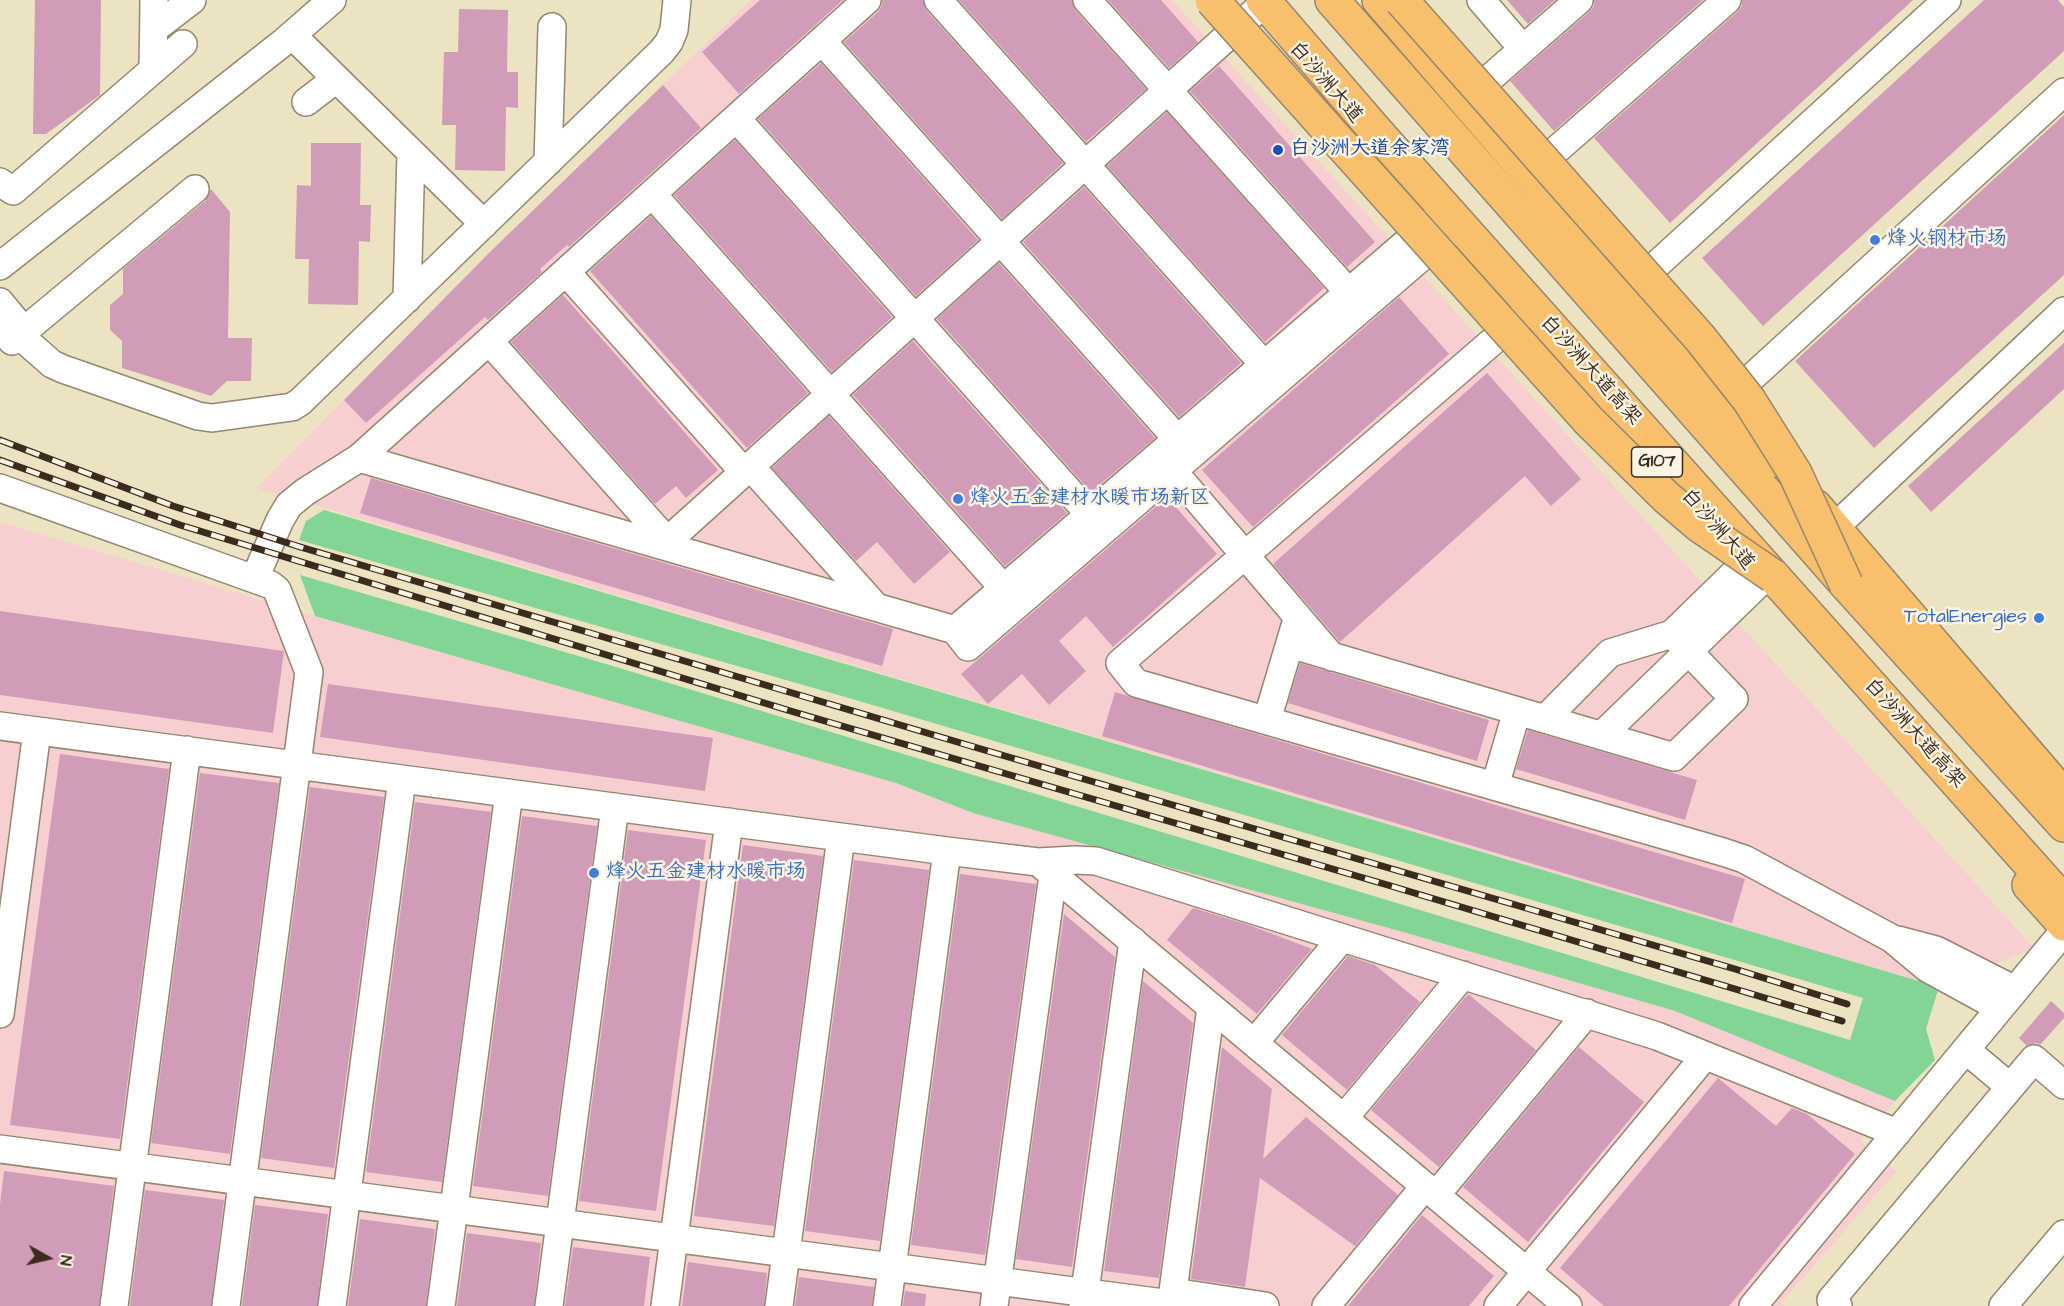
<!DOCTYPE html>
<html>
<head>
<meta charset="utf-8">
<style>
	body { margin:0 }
	#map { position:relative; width:2064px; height:1306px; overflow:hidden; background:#ece3c2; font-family:"Architects Daughter",sans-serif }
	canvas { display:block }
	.north { position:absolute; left:18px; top:1228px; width:60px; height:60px; -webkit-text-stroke:4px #fcf5e5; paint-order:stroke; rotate:98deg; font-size:16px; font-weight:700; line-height:24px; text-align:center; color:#3b2a1e }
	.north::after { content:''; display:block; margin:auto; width:21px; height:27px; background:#3b2a1e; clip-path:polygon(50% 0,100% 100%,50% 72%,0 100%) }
</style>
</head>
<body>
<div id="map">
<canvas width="2064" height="1306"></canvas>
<div class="north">N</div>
</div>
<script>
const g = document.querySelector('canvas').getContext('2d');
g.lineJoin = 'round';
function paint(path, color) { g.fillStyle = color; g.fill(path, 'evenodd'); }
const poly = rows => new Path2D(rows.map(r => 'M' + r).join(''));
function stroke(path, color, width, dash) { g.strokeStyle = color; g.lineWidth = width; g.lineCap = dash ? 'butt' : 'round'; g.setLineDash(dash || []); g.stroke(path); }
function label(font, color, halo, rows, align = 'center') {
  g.font = font + ' "Architects Daughter","LXGW WenKai TC",sans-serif'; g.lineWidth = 5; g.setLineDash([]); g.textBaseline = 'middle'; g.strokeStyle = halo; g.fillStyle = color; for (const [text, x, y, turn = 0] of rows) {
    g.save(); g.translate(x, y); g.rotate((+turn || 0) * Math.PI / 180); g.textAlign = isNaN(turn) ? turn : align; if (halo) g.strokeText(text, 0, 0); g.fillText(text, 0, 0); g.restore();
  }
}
const built = poly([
	[751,0,1172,0,2034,948,1939,987,257,488,491,251],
	[0,522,315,616,896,783,973,813,1403,932,1675,1011,1895,1101,1860,1141,1896,1172,1781,1303,1785,1306,0,1306]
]);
const green = poly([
	[324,510,1939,987,1926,1029,1935,1060,1895,1101,1675,1011,1403,932,973,813,896,783,315,616,300,575,606,664,1850,1040,1863,998,859,701,299,540,306,521]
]);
const building = poly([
	[35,0,101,0,100,95,46,134,33,134],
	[760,0,843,0,739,94,702,52],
	[882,0,923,0,926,10,1063,163,1002,219,844,42,878,12,882,5],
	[959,0,1072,0,1075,10,1146,89,1086,142],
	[1108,0,1161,0,1198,42,1169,68],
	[1507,0,1555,0,1528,24],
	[1594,0,1703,0,1554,131,1510,81,1589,12,1594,6],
	[1742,0,1913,0,1670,223,1594,138,1737,12,1742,6],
	[1984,0,2058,0,2064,7,2064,51,1763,326,1702,258],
	[459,9,508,10,507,72,518,72,518,108,506,107,505,171,455,170,456,125,442,125,444,52,458,52],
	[821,63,978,240,916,296,758,119],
	[1219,66,1375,242,1347,267,1190,91],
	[663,85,701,128,569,247,567,245,540,269,542,272,488,320,485,317,366,423,344,400,491,251],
	[1167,112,1324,288,1265,342,1107,166],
	[2064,115,2064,275,1874,448,1795,361],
	[735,140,892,317,832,372,674,195],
	[311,143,361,143,360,205,371,205,370,242,359,241,358,305,308,304,309,259,295,259,297,185,311,186],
	[1084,187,1241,363,1179,417,1023,242],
	[211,189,230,212,228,338,252,338,251,381,227,381,211,396,122,368,122,341,110,330,110,305,123,294,123,269,205,201],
	[651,216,808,393,747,448,590,271],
	[999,263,1155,438,1091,492,937,319],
	[563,295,718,470,686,498,676,486,655,504,511,342],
	[1399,297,1449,354,1253,527,1202,470],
	[913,341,1067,513,1005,566,853,395],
	[2064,343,2064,389,1931,512,1908,486],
	[1487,373,1581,479,1551,506,1525,476,1340,642,1273,564],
	[829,416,950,552,914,584,877,542,856,561,772,468],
	[371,478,893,629,882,666,360,513],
	[1167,497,1217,554,1113,647,1086,616,1059,641,1086,671,1049,705,1022,674,988,704,961,674],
	[0,611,284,651,273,733,0,695],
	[1300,663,1489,720,1477,761,1288,703],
	[328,684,713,738,705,791,320,737],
	[1115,692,1745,879,1732,923,1102,736],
	[1528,730,1697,780,1685,820,1516,769],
	[60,754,169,769,120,1139,10,1125],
	[200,773,279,783,230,1154,151,1143],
	[310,787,384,797,334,1168,261,1158],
	[415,802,491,812,442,1182,366,1172],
	[522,816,597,826,548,1196,473,1186],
	[628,830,706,840,656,1211,579,1201],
	[743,845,823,856,774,1226,694,1216],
	[854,860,929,870,880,1241,805,1231],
	[960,874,1036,884,985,1255,911,1245],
	[1193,908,1249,925,1312,949,1257,1014,1167,940],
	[1064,914,1115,957,1072,1267,1016,1259],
	[1348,956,1375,965,1420,1002,1347,1090,1282,1035],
	[1143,981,1193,1023,1159,1278,1104,1271],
	[1468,994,1536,1050,1439,1167,1371,1110],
	[2051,1001,2064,1013,2064,1018,2040,1045,2036,1043,2027,1046,2019,1038],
	[1222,1047,1272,1089,1263,1159,1306,1117,1398,1195,1355,1246,1260,1178,1245,1287,1191,1279],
	[1579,1047,1644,1102,1528,1242,1463,1187],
	[1718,1078,1776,1126,1792,1108,1807,1114,1855,1154,1729,1306,1604,1306,1560,1268],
	[4,1171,114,1186,99,1306,0,1306,0,1204],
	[145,1190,224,1200,211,1306,130,1306],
	[255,1205,328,1214,317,1306,242,1306],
	[1422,1215,1494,1276,1469,1306,1348,1306],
	[360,1219,435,1229,426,1306,348,1306],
	[467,1233,541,1243,534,1306,457,1306],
	[573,1247,650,1257,644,1306,565,1306],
	[688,1262,767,1273,764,1306,682,1306],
	[799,1277,874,1287,872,1306,795,1306],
	[905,1291,926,1294,925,1306,903,1306]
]);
const minor = poly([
	[938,0,1275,377],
	[1087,0,1360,305],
	[1481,0,1523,49],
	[154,29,192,0],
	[292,35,484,224],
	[822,41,1189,452],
	[153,68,154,0],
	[1465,100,1579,0],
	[306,102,336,79],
	[736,118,1101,527],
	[548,162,552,27],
	[1529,174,1727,0],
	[0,182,13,191,183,44],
	[652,194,1015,601],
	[1440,214,955,630,968,647,1453,230],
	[0,266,285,41,332,0],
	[566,272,744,472],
	[1630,289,1947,0],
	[407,299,411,152],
	[0,302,24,331],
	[1522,316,1120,663,1136,683,1723,852,1744,859,1891,938,1927,968,2000,1008],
	[0,327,12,341,195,189],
	[19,335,52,364,63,369,198,416,212,418,292,407,300,402,662,51,669,42,674,30,677,0],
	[489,341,667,541],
	[1726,401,2064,92],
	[1161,457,1332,657],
	[359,458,955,630],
	[750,466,876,607],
	[0,488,271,585,277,590,309,672,226,1306],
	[1834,528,2064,311],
	[663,545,1259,8],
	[255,578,280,520,289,505,305,492,359,458,867,0],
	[1290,644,1674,757,1734,699,1672,634],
	[1545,719,1610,653,1672,634,1745,563],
	[1267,720,1295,626],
	[0,726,947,851,1038,862,1075,860,1096,861,1657,1036,1897,1133],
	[1602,735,1761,581],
	[1495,786,1517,711],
	[1038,862,1568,1306],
	[1898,940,1936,950,2015,990],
	[0,1014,37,731],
	[1254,1043,1342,938],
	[1966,1050,2010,1087],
	[1344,1118,1463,975],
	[0,1149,1171,1304],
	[1436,1195,1587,1013],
	[1173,1292,1265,1306],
	[114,1306,187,750],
	[332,1306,402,779],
	[441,1306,509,793],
	[549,1306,615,807],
	[665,1306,729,822],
	[779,1306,841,837],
	[887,1306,947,851],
	[994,1306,1053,875],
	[1083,1306,1133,941],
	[1171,1306,1211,1007],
	[1326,1306,1425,1186],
	[1498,1306,1705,1056],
	[1753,1306,2064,931],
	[1838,1306,1831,1300,2034,1059,2064,1085],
	[2003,1306,2064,1234]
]);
const major = poly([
	[1379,0,1775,460],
	[1815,506,2064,796],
	[2029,885,2064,924]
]);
const highway = poly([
	[1263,0,1375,130,2064,902],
	[1332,0,1846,584,2064,825]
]);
const rail = poly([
	[0,440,173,506,297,546,981,749,1735,969,1847,1004],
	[0,460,180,525,794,712,1391,886,1842,1021]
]);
const highwayBridge = poly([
	[1212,0,1589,421,1666,497,1700,526,1773,576],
	[1401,0,1700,338,1749,400,1795,473,1846,584]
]);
const markers = [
	[1278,150,6,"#1a4fb4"],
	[1875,240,6,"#3f7fe0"],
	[958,499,6,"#3f7fe0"],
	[2039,618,6,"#3f7fe0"],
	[594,873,6,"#3f7fe0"]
];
const shields = [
	[1657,462,51]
];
const shieldNames = [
	["G107",1657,462]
];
const streetNames = [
	["白沙洲大道",1325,83,49],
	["白沙洲大道高架",1590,371,48],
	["白沙洲大道",1717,530,49],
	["白沙洲大道高架",1914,734,48]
];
const transitNames = [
	["白沙洲大道余家湾",1290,150]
];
const shopNames = [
	["烽火钢材市场",1887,240],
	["烽火五金建材水暖市场新区",970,499],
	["TotalEnergies",2027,618,"right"],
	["烽火五金建材水暖市场",606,873]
];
paint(built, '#f7cfd1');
paint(green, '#83d596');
paint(building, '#d19cb8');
stroke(minor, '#948670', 30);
stroke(major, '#948670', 36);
stroke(highway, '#948670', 36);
stroke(minor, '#fff', 27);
stroke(major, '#f8bf6c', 33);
stroke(highway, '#f8bf6c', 33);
stroke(rail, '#3b2a1e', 7);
stroke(rail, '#fcf5e5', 4.5, [14]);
stroke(highwayBridge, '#948670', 36, []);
stroke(highwayBridge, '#f8bf6c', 33);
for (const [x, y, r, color] of markers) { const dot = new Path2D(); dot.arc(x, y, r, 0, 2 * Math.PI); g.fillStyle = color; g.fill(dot); stroke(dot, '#fcf5e5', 2); }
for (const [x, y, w] of shields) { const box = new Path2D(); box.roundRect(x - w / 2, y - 15, w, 30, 4.5); g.fillStyle = '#fcf5e5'; g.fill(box); stroke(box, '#3b2a1e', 1.5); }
label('bold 18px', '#3b2a1e', null, shieldNames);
label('20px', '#3b2a1e', '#fcf5e5', streetNames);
label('20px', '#164399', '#fcf5e5', transitNames, 'left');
label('20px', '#366cbe', '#fcf5e5', shopNames, 'left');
</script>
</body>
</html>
